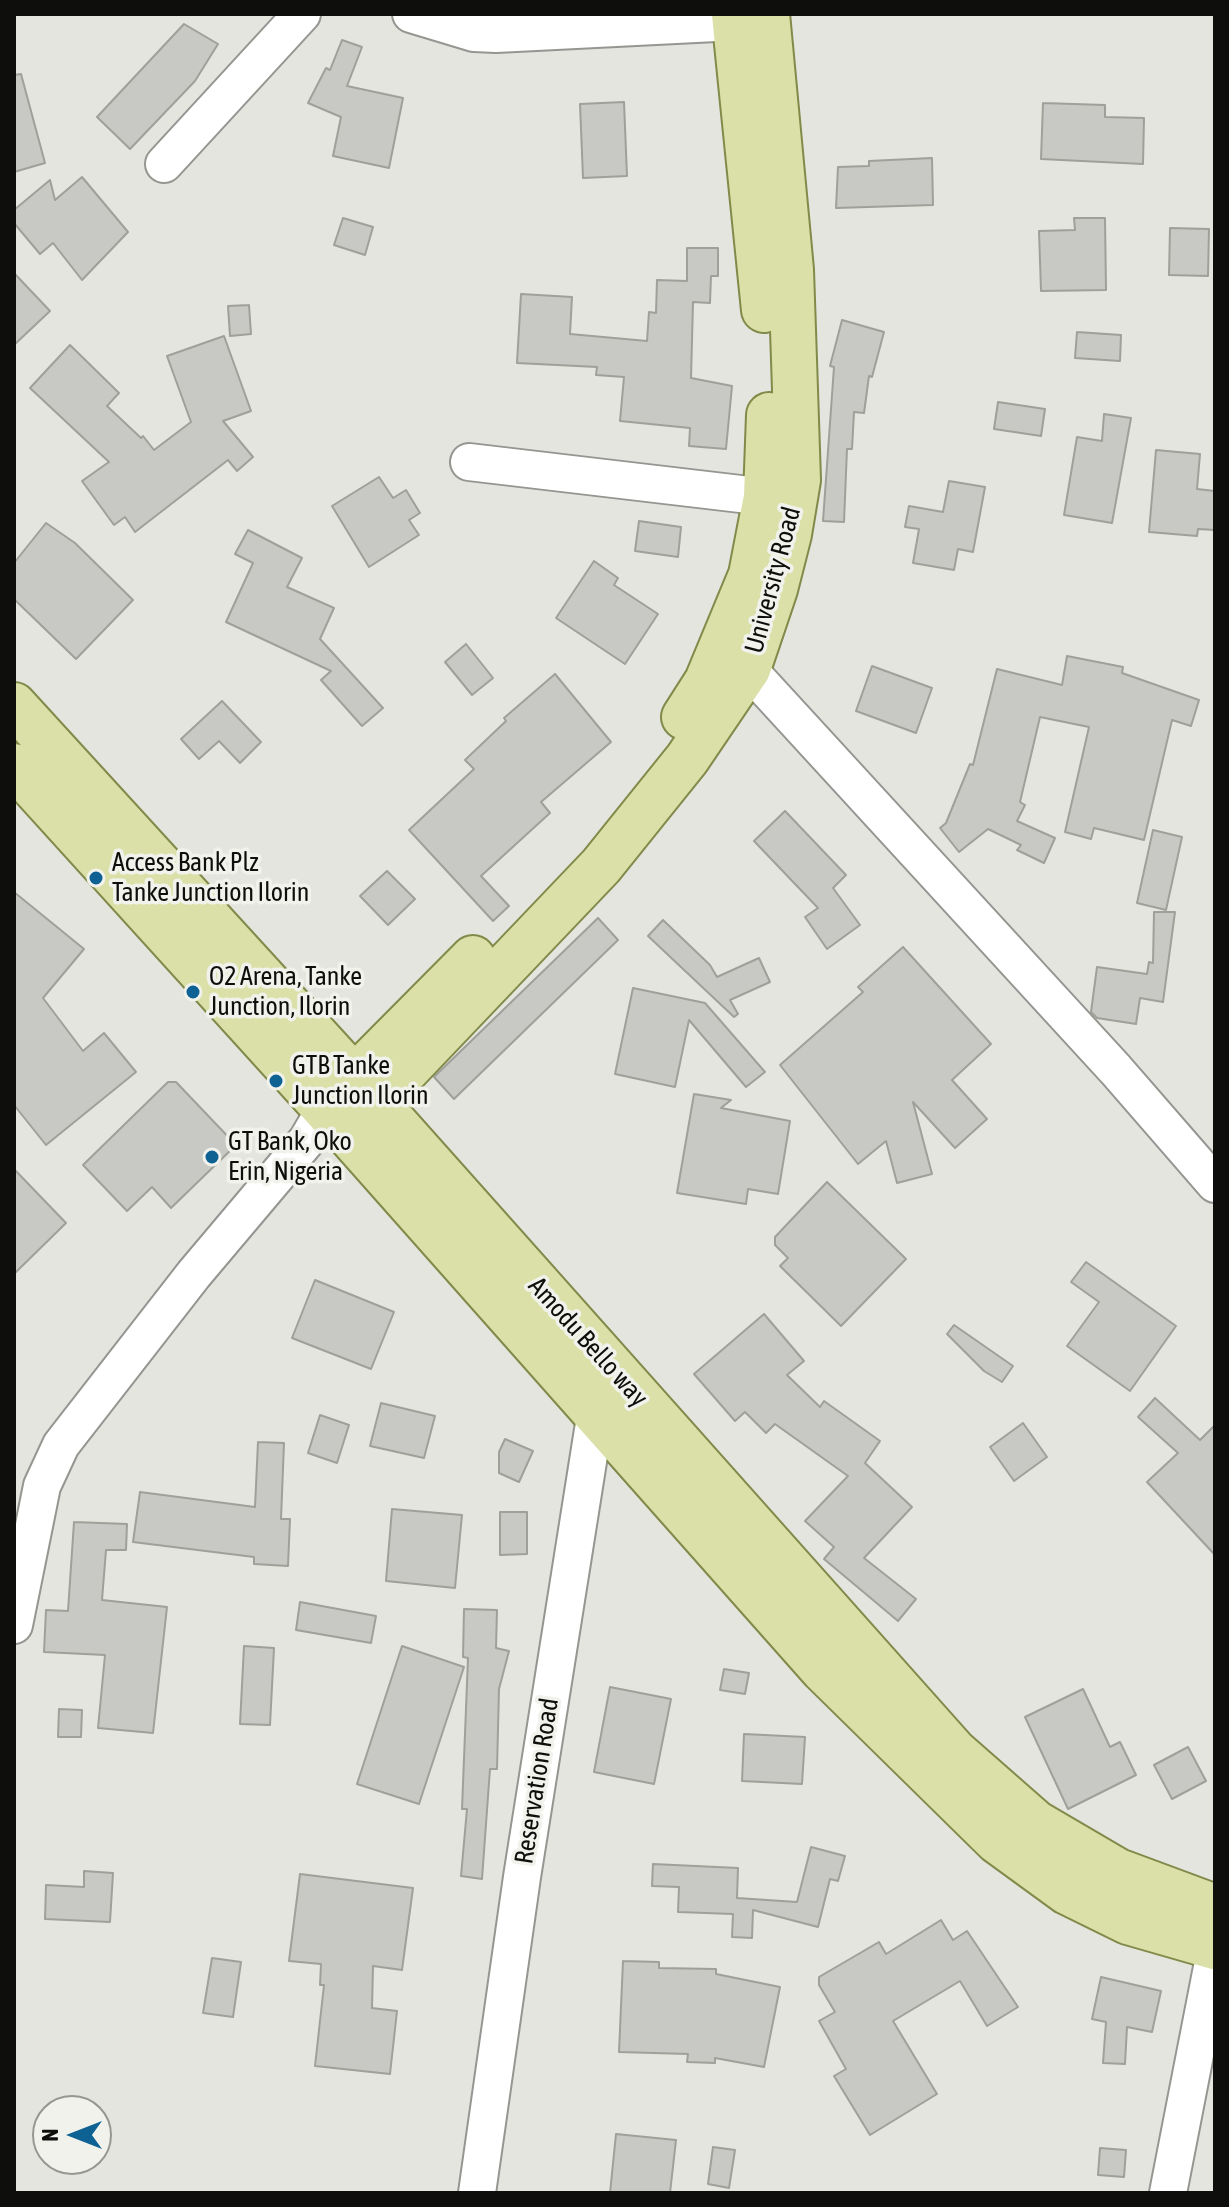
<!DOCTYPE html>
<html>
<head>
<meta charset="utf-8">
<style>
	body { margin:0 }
	#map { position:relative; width:1229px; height:2207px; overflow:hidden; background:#e4e5df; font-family:"Asap Condensed",sans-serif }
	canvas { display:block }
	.frame { position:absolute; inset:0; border:16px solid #0e0e0c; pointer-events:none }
	.north { position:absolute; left:32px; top:2095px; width:80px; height:80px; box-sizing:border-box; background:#f1f2ec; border:2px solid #969792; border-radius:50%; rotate:270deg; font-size:22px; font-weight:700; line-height:32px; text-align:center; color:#0e0e0c }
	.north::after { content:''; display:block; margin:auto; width:28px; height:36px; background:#0e6293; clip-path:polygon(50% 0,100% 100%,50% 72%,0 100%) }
</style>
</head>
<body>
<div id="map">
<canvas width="1229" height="2207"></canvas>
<div class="frame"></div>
<div class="north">N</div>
</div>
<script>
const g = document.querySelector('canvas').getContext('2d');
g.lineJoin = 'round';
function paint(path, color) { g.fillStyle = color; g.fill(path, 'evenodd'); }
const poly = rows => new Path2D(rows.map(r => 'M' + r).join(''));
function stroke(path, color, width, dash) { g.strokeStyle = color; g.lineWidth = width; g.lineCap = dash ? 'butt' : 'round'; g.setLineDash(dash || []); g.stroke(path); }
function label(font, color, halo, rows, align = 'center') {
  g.font = font + ' "Asap Condensed",sans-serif'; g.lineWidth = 7; g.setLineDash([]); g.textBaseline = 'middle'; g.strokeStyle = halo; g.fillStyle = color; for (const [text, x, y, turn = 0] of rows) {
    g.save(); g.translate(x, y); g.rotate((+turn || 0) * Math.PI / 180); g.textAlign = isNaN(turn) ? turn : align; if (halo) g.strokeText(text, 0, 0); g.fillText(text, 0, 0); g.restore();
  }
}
const building = poly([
	[184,24,218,44,195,81,130,149,97,117,184,24],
	[342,40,362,47,347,86,403,98,389,168,333,156,341,117,308,103,326,68,330,70,342,40],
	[21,74,45,163,14,172,14,75,21,74],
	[624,102,627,176,583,178,580,104,624,102],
	[1043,103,1105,105,1105,117,1144,118,1143,164,1041,159,1043,103],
	[932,158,933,205,836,208,838,167,869,166,869,161,932,158],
	[82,177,128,232,82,280,53,243,40,254,14,223,14,210,50,180,55,200,82,177],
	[343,218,373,227,365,255,334,245,343,218],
	[1074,218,1105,218,1106,290,1041,291,1039,231,1075,230,1074,218],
	[1170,228,1209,229,1208,276,1169,275,1170,228],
	[687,248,718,248,718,276,711,276,710,303,693,302,691,378,732,386,726,449,689,446,690,428,620,421,624,377,596,375,597,367,517,363,521,294,572,297,570,334,647,341,649,312,656,313,657,280,687,281,687,248],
	[14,273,50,311,14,345,14,273],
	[249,305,251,334,230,336,228,306,249,305],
	[842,320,884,332,872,377,869,376,864,413,854,412,852,449,847,449,844,522,823,521,834,367,830,366,842,320],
	[1077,332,1121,335,1120,361,1075,358,1077,332],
	[224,336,251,411,223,421,253,457,237,471,228,460,135,532,125,517,114,525,82,481,109,462,30,388,70,345,119,393,107,406,141,438,143,436,154,450,191,422,167,356,224,336],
	[998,402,1045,409,1041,436,994,429,998,402],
	[1104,414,1131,418,1112,523,1064,515,1077,437,1102,441,1104,414],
	[1156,450,1200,454,1197,489,1215,491,1215,530,1198,529,1197,536,1149,532,1156,450],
	[379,477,393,498,406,490,420,513,409,520,419,535,369,567,332,506,379,477],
	[949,481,985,487,973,552,958,549,954,570,913,563,919,529,905,527,909,506,943,512,949,481],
	[639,521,681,527,678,557,635,551,639,521],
	[46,523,75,543,133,600,76,659,14,599,14,563,46,523],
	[248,530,302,558,287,587,334,608,320,639,383,708,362,726,321,680,331,671,226,622,253,563,235,554,248,530],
	[594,561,618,578,614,585,658,614,625,664,556,618,594,561],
	[466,644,493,678,472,695,445,662,466,644],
	[1067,656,1123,667,1122,673,1199,700,1191,726,1172,720,1144,840,1094,828,1091,839,1065,832,1089,727,1040,717,1020,802,1025,805,1017,821,1055,838,1044,863,1017,850,1021,845,988,829,959,852,940,828,946,823,970,764,973,765,997,669,1062,685,1067,656],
	[872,666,932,688,916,733,856,711,872,666],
	[555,674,611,742,541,802,550,813,481,876,509,906,493,921,409,830,474,769,465,760,506,721,504,718,555,674],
	[222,701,261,742,240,763,219,741,199,759,181,739,222,701],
	[785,811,846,875,833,888,860,925,827,949,805,917,818,908,754,841,785,811],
	[1153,830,1182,837,1166,910,1137,903,1153,830],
	[387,871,415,899,388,925,360,896,387,871],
	[14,892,84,949,43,998,83,1051,104,1033,136,1072,46,1145,14,1105,14,892],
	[1154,912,1175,912,1163,1002,1140,998,1136,1024,1097,1018,1091,1012,1097,967,1147,974,1149,962,1153,963,1154,912],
	[598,918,618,940,454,1099,434,1077,598,918],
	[663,920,710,965,717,977,759,958,770,982,730,1000,738,1014,734,1017,648,936,663,920],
	[903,947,991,1044,952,1080,987,1119,955,1148,913,1102,932,1174,897,1183,886,1141,858,1164,780,1065,863,992,858,987,903,947],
	[633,988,705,1003,765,1072,746,1087,689,1020,675,1087,615,1074,633,988],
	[168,1082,176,1082,236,1145,171,1208,152,1187,127,1211,83,1165,168,1082],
	[694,1094,731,1100,721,1108,790,1121,778,1194,748,1189,746,1204,677,1193,694,1094],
	[14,1169,66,1223,14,1274,14,1169],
	[827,1182,906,1259,841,1326,780,1266,788,1258,775,1245,775,1237,827,1182],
	[1086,1262,1176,1326,1130,1391,1067,1346,1099,1302,1071,1282,1086,1262],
	[315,1280,394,1312,371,1369,292,1338,315,1280],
	[764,1314,804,1361,787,1375,820,1407,824,1401,880,1441,865,1463,912,1507,864,1558,916,1599,898,1621,824,1559,834,1547,805,1521,848,1476,775,1424,766,1433,745,1412,735,1421,694,1374,764,1314],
	[954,1325,1013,1366,1002,1382,984,1371,947,1334,954,1325],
	[1155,1398,1200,1440,1215,1425,1215,1555,1147,1482,1178,1453,1138,1417,1155,1398],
	[381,1403,435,1416,424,1458,370,1446,381,1403],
	[320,1415,349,1425,337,1463,308,1453,320,1415],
	[1023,1423,1047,1457,1014,1481,990,1447,1023,1423],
	[505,1439,533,1451,519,1482,499,1473,499,1452,505,1439],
	[258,1442,284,1443,281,1519,290,1519,288,1566,254,1564,254,1557,133,1542,140,1492,255,1507,258,1442],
	[392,1509,462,1515,455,1588,386,1581,392,1509],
	[500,1512,527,1512,527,1554,500,1555,500,1512],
	[74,1522,127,1524,126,1550,106,1550,102,1600,167,1607,153,1733,98,1728,105,1655,44,1652,46,1610,68,1611,74,1522],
	[300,1602,376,1616,371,1643,296,1630,300,1602],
	[464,1609,497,1610,496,1648,509,1651,499,1689,497,1769,490,1769,482,1879,461,1876,467,1809,462,1809,468,1658,463,1657,464,1609],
	[244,1646,274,1648,270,1725,240,1724,244,1646],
	[402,1646,464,1667,419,1804,357,1784,402,1646],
	[724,1669,749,1673,745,1694,720,1690,724,1669],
	[610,1687,671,1699,654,1784,594,1772,610,1687],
	[1083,1689,1110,1747,1120,1742,1136,1775,1068,1809,1025,1717,1083,1689],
	[59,1709,82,1710,81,1737,58,1737,59,1709],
	[744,1734,805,1737,802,1784,742,1781,744,1734],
	[1188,1747,1206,1781,1172,1799,1154,1765,1188,1747],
	[811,1847,845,1856,838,1881,830,1879,818,1927,753,1910,752,1938,732,1937,733,1914,678,1912,679,1887,652,1886,653,1864,738,1868,737,1898,797,1902,811,1847],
	[84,1871,113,1873,110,1922,45,1919,46,1885,84,1887,84,1871],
	[300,1874,413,1888,402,1970,373,1966,372,2008,397,2011,390,2074,315,2066,324,1985,320,1985,321,1964,289,1961,300,1874],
	[941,1920,953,1940,967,1931,1018,2007,987,2026,960,1981,893,2021,937,2094,870,2135,834,2076,846,2069,819,2021,835,2012,819,1985,819,1977,879,1942,886,1954,941,1920],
	[212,1958,241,1962,233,2017,203,2013,212,1958],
	[623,1961,659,1962,659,1968,716,1969,716,1974,780,1987,764,2067,715,2058,715,2063,687,2062,688,2054,619,2052,623,1961],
	[1101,1977,1161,1991,1152,2032,1127,2027,1125,2064,1103,2063,1106,2022,1092,2019,1101,1977],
	[616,2134,676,2140,670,2193,610,2193,616,2134],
	[713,2147,735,2150,729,2188,708,2184,713,2147],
	[1100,2148,1126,2150,1124,2177,1098,2175,1100,2148]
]);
const minor = poly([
	[411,14,474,33,496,34,736,22],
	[164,164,302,14],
	[469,462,766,497],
	[748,669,1116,1070,1215,1184],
	[14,1625,42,1486,61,1445,194,1274,307,1140,325,1109],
	[477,2193,522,1877,596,1411,604,1398],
	[1168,2193,1215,1952]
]);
const major = poly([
	[734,14,764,310],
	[14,705,353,1076,954,1751,1036,1823,1118,1871,1215,1907],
	[684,717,707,681,751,575,766,497,769,415],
	[14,766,347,1133,823,1670,997,1841,1067,1892,1128,1922,1215,1947],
	[333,1099,473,958],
	[354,1125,601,866,687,759,748,669,775,589,789,534,798,480,791,270,767,14]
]);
const markers = [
	[96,878,8,"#0e6293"],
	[193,992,8,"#0e6293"],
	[276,1081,8,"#0e6293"],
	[212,1157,8,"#0e6293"]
];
const streetNames = [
	["University Road",773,580,-75],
	["Amodu Bello way",588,1342,48],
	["Reservation Road",537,1781,-81]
];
const poiNames = [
	["Access Bank Plz",112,863],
	["Tanke Junction Ilorin",112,893],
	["O2 Arena, Tanke",209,977],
	["Junction, Ilorin",209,1007],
	["GTB Tanke",292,1066],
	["Junction Ilorin",292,1096],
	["GT Bank, Oko",228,1142],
	["Erin, Nigeria",228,1172]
];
paint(building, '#c8c9c4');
stroke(building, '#9fa09a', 2);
stroke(minor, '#959691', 40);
stroke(major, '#828a4a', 48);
stroke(minor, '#fff', 36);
stroke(major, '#dae0a7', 44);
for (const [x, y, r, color] of markers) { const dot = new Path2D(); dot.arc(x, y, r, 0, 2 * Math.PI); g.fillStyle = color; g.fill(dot); stroke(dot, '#f1f2ec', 3); }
label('26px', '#0e0e0c', '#f1f2ec', streetNames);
label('26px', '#0e0e0c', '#f1f2ec', poiNames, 'left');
</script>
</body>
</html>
